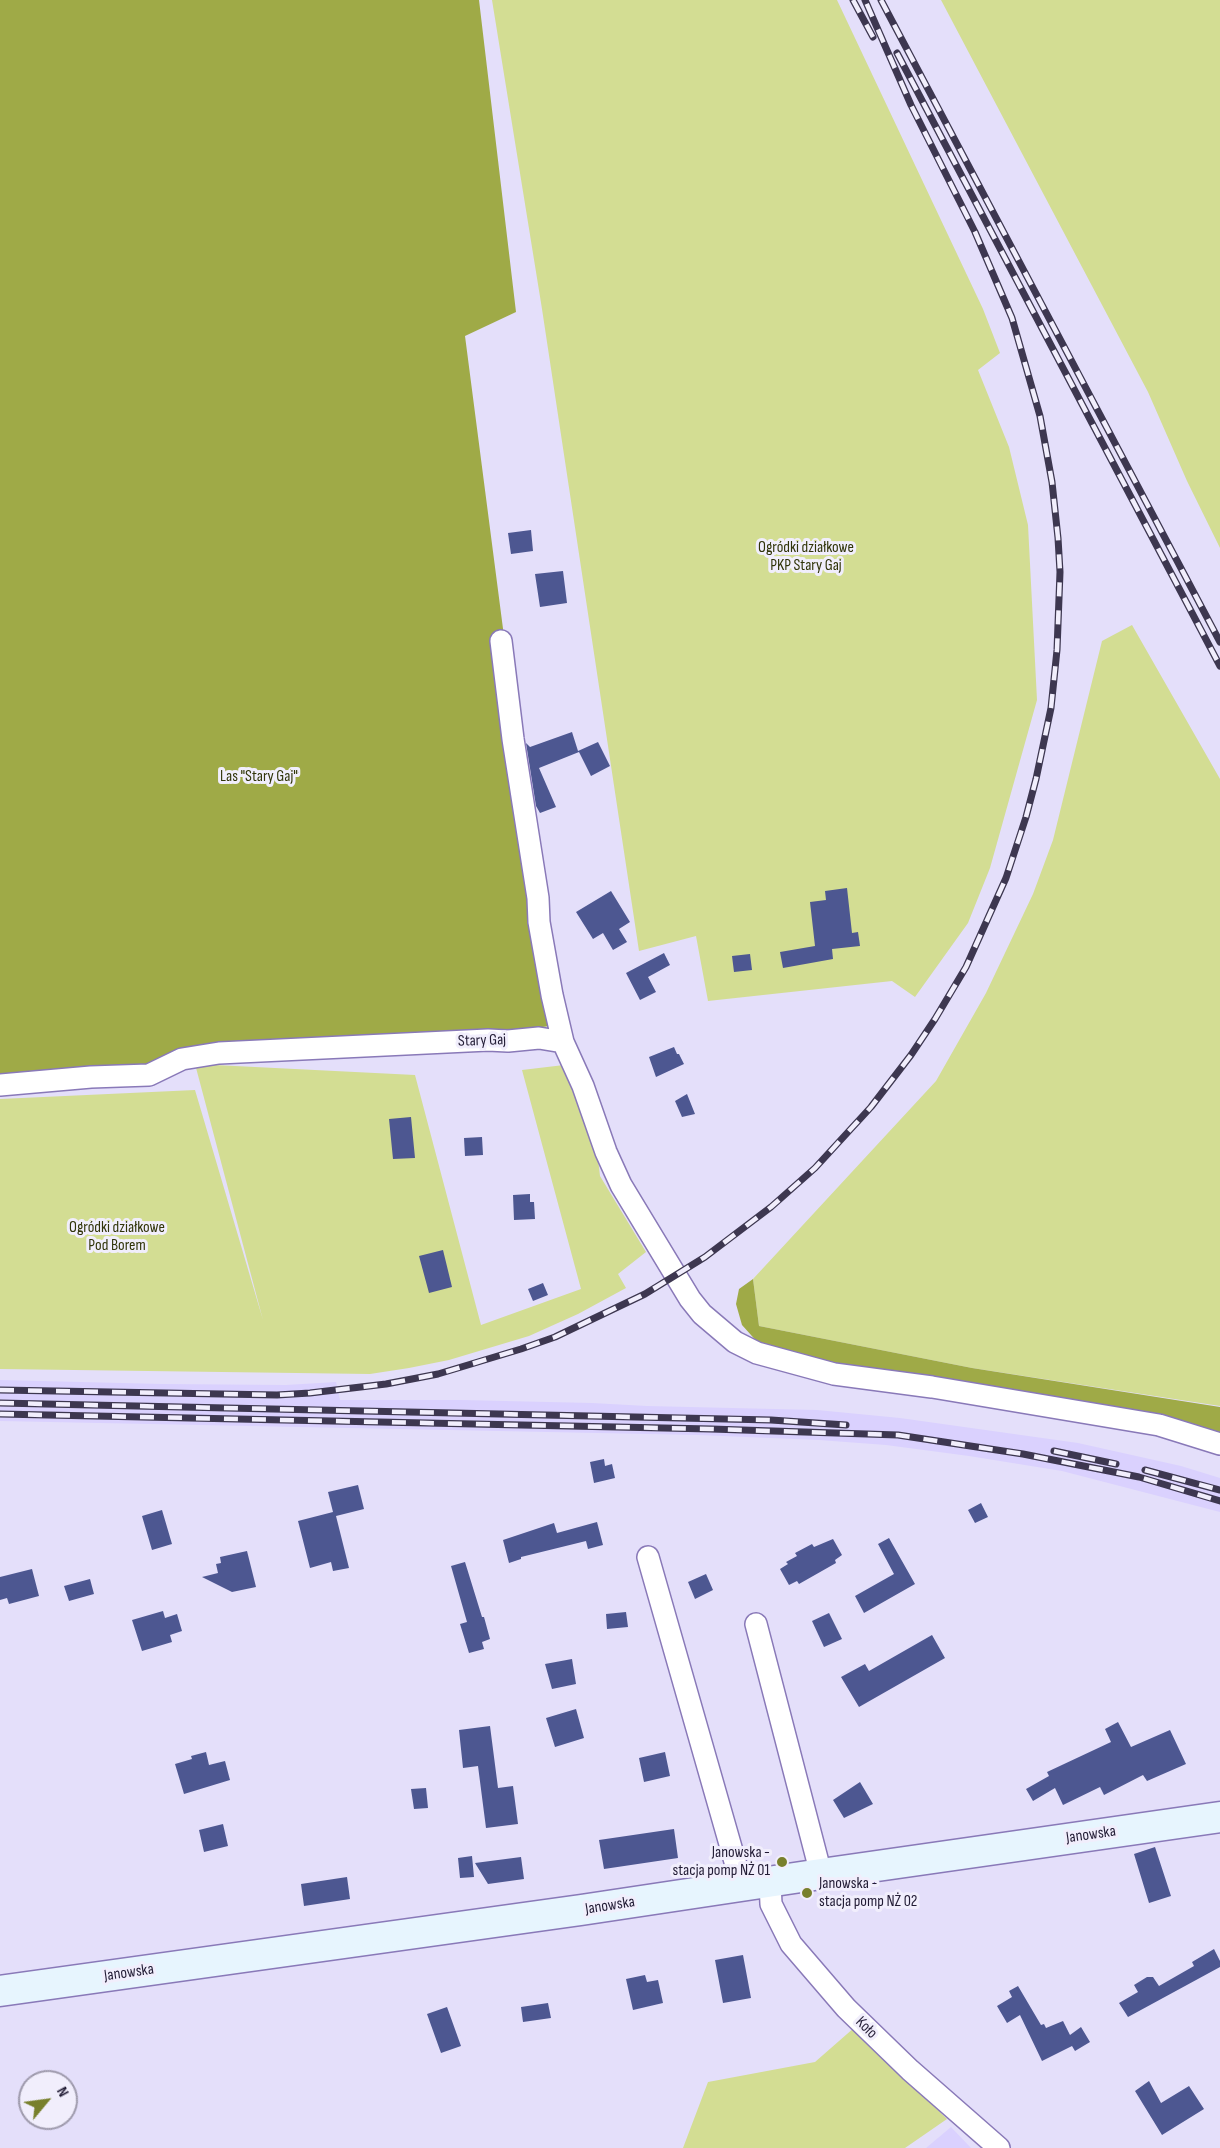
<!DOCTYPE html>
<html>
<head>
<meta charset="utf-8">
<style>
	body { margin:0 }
	#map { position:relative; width:1220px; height:2148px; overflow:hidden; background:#e4dffa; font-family:"Sofia Sans Condensed",sans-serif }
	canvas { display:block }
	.north { position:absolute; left:18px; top:2070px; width:60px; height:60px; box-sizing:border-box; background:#f1eefc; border:2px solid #9e9aac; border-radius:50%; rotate:61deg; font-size:16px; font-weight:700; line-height:24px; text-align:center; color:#221c35 }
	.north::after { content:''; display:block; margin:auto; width:21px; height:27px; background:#78802c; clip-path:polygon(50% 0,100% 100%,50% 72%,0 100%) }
</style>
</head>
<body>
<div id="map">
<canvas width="1220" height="2148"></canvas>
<div class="north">N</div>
</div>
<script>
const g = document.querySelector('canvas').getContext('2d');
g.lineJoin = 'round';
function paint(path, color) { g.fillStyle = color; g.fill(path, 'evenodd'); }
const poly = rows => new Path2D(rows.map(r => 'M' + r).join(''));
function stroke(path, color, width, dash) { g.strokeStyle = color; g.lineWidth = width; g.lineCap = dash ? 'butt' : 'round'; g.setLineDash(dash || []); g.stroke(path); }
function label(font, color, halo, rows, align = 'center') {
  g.font = font + ' "Sofia Sans Condensed",sans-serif'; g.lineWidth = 6; g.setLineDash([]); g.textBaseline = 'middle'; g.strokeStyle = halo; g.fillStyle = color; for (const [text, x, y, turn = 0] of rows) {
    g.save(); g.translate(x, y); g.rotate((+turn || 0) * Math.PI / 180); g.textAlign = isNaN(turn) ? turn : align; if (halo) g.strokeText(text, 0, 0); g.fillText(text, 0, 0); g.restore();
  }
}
const built = poly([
	[0,1380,162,1384,286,1385,336,1382,340,1400,461,1400,592,1403,647,1406,817,1410,900,1418,1078,1443,1181,1466,1220,1478,1220,1512,1062,1471,969,1456,886,1445,819,1440,698,1435,0,1421],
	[951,2127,971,2148,926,2148]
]);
const green = poly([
	[492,0,837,0,983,309,1000,353,978,370,1009,447,1028,525,1037,700,990,868,968,923,915,997,892,981,708,1001,696,936,639,951,542,309],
	[941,0,1220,0,1220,548,1187,481,1148,392],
	[1132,625,1220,779,1220,1406,972,1368,759,1326,753,1279,936,1081,986,993,1033,894,1053,840,1102,641],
	[195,1064,415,1075,481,1325,581,1289,522,1070,564,1065,586,1119,598,1159,600,1176,646,1252,618,1274,626,1288,578,1314,529,1336,449,1360,409,1368,370,1374,0,1369,0,1099,195,1090,263,1320],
	[855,2027,947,2119,905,2148,683,2148,708,2082,815,2062]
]);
const forest = poly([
	[0,0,479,0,516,312,465,336,512,698,550,1026,491,1034,0,1079],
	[753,1279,759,1326,972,1368,1220,1407,1220,1432,1164,1420,830,1366,760,1345,742,1325,736,1304,739,1289]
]);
const building = poly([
	[531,530,533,551,511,554,508,533],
	[563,571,567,603,540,607,535,574],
	[572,732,578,751,598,742,610,766,591,776,579,752,539,768,556,807,540,813,536,806,526,743,530,747],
	[847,888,852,933,858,932,860,946,832,949,833,959,783,968,780,952,815,946,810,902,826,900,825,891],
	[611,891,630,922,619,929,627,942,613,950,603,933,593,939,576,912],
	[664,953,670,965,648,977,656,992,640,1000,626,973],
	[750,954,752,970,734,972,732,956],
	[674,1047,677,1054,679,1054,684,1064,656,1077,649,1057],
	[687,1094,695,1114,682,1117,675,1101],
	[411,1117,415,1158,393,1159,389,1119],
	[482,1137,483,1155,465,1156,464,1138],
	[530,1194,530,1202,534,1202,535,1219,514,1220,513,1195],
	[443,1250,452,1287,429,1293,419,1256],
	[543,1283,548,1295,533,1301,528,1289],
	[604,1459,605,1466,612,1464,615,1478,594,1483,590,1462],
	[358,1485,364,1509,336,1516,349,1568,333,1571,331,1562,310,1568,298,1521,333,1512,328,1492],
	[981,1503,988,1517,975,1523,968,1510],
	[162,1510,172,1544,152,1550,142,1516],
	[597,1522,603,1545,588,1549,586,1541,521,1557,521,1559,509,1563,503,1540,554,1523,557,1533],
	[889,1538,915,1584,864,1613,855,1596,894,1574,878,1544],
	[833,1539,842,1555,835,1560,836,1563,799,1584,797,1581,789,1585,780,1569,788,1564,786,1562,797,1556,795,1553,812,1544,814,1547],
	[247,1551,256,1587,232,1592,202,1577,218,1573,216,1564,221,1563,220,1557],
	[465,1562,482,1617,484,1617,490,1639,482,1642,484,1649,469,1653,460,1624,467,1622,451,1566],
	[32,1569,39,1596,9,1604,7,1598,0,1600,0,1577],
	[706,1574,713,1590,695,1599,688,1582],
	[90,1579,94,1594,69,1601,64,1586],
	[163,1611,165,1618,177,1614,182,1631,170,1635,172,1642,142,1651,132,1620],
	[626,1612,628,1627,607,1629,606,1614],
	[829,1613,842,1639,824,1647,812,1621],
	[932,1635,945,1658,859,1707,841,1677,865,1664,869,1671],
	[572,1659,576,1684,552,1689,545,1664],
	[576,1709,584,1738,555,1747,546,1718],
	[1118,1722,1131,1747,1170,1730,1186,1764,1147,1781,1143,1775,1104,1795,1100,1787,1063,1805,1055,1788,1033,1801,1026,1789,1049,1776,1047,1772,1111,1742,1105,1729],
	[490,1726,498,1788,513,1786,518,1824,486,1828,478,1766,463,1768,459,1730],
	[206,1752,209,1765,225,1761,230,1780,184,1794,175,1764,192,1759,191,1756],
	[665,1752,670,1776,644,1782,639,1758],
	[860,1782,873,1804,844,1818,833,1800],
	[426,1788,428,1808,414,1809,411,1789],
	[223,1824,228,1846,204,1852,199,1830],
	[674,1829,678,1858,604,1869,599,1840],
	[1155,1847,1171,1896,1149,1903,1134,1854],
	[472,1856,474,1877,460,1878,458,1858],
	[521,1857,524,1879,488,1884,475,1863],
	[347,1877,350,1899,304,1906,301,1884],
	[1214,1949,1220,1961,1220,1967,1128,2017,1119,2003,1138,1992,1134,1985,1147,1977,1153,1977,1159,1986,1194,1966,1192,1962],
	[743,1955,751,1998,723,2003,715,1960],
	[645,1975,647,1982,658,1980,663,2003,633,2010,626,1979],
	[1018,1986,1041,2025,1044,2024,1046,2028,1063,2021,1070,2035,1081,2027,1090,2042,1075,2051,1072,2046,1042,2061,1020,2015,1007,2023,997,2006,1012,1997,1009,1991],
	[548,2003,551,2018,523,2022,521,2007],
	[447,2007,461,2046,441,2053,427,2014],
	[1149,2081,1161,2103,1189,2086,1204,2109,1162,2135,1135,2091]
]);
const street = poly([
	[501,641,513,739,538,898,539,922,552,995,563,1042,583,1086,606,1152,621,1185,690,1299,702,1314,735,1342,757,1353,834,1374,932,1387,1159,1425,1220,1444],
	[0,1085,91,1077,149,1075,182,1059,219,1053,488,1040,508,1041,539,1038,563,1042],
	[648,1557,742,1886],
	[756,1624,821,1874],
	[770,1882,771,1904,791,1944,846,2008,910,2070,999,2148]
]);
const secondary = poly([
	[0,1991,581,1910,821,1874,1220,1817]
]);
const rail = poly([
	[853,0,873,37],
	[881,0,1220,642],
	[897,53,1220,666],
	[0,1390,277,1395,310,1393,386,1384,438,1374,521,1349,555,1337,645,1294,705,1257,771,1207,815,1168,871,1107,911,1055,935,1019,966,967,1006,878,1026,817,1036,779,1051,708,1057,650,1060,572,1058,538,1052,482,1040,416,1012,318,975,232,911,105,865,0],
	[0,1403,771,1420,846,1425],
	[0,1414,711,1429,898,1435,1023,1454,1139,1477,1220,1501],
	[1054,1451,1116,1464],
	[1145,1470,1220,1490]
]);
const markers = [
	[782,1862,6,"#78802c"],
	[807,1893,6,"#78802c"]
];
const parkNames = [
	["Ogródki działkowe",806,548],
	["PKP Stary Gaj",806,566],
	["Las \"Stary Gaj\"",259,777],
	["Ogródki działkowe",117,1228],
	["Pod Borem",117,1246]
];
const streetNames = [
	["Stary Gaj",482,1041,-2],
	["Janowska",1091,1835,-8],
	["Janowska",610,1906,-9],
	["Janowska",129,1973,-8],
	["Koło",866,2028,45]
];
const poiNames = [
	["Janowska -",770,1853],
	["stacja pomp NŻ 01",770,1871],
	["Janowska -",819,1884,"left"],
	["stacja pomp NŻ 02",819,1902,"left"]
];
paint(built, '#dad1fe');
paint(green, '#d3dd93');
paint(forest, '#9faa47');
paint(building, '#4d5791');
stroke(street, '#8979b8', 24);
stroke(secondary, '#8979b8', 33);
stroke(street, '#fff', 21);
stroke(secondary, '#e7f5fe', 30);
stroke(rail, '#3d3750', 7);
stroke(rail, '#f1eefc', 4.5, [14]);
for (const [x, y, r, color] of markers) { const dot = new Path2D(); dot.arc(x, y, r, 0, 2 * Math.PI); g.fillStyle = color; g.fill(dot); stroke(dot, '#f1eefc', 2); }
label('16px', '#303409', '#f1eefc', parkNames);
label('16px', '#221c35', '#f1eefc', streetNames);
label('16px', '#221c35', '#f1eefc', poiNames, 'right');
</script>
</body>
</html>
